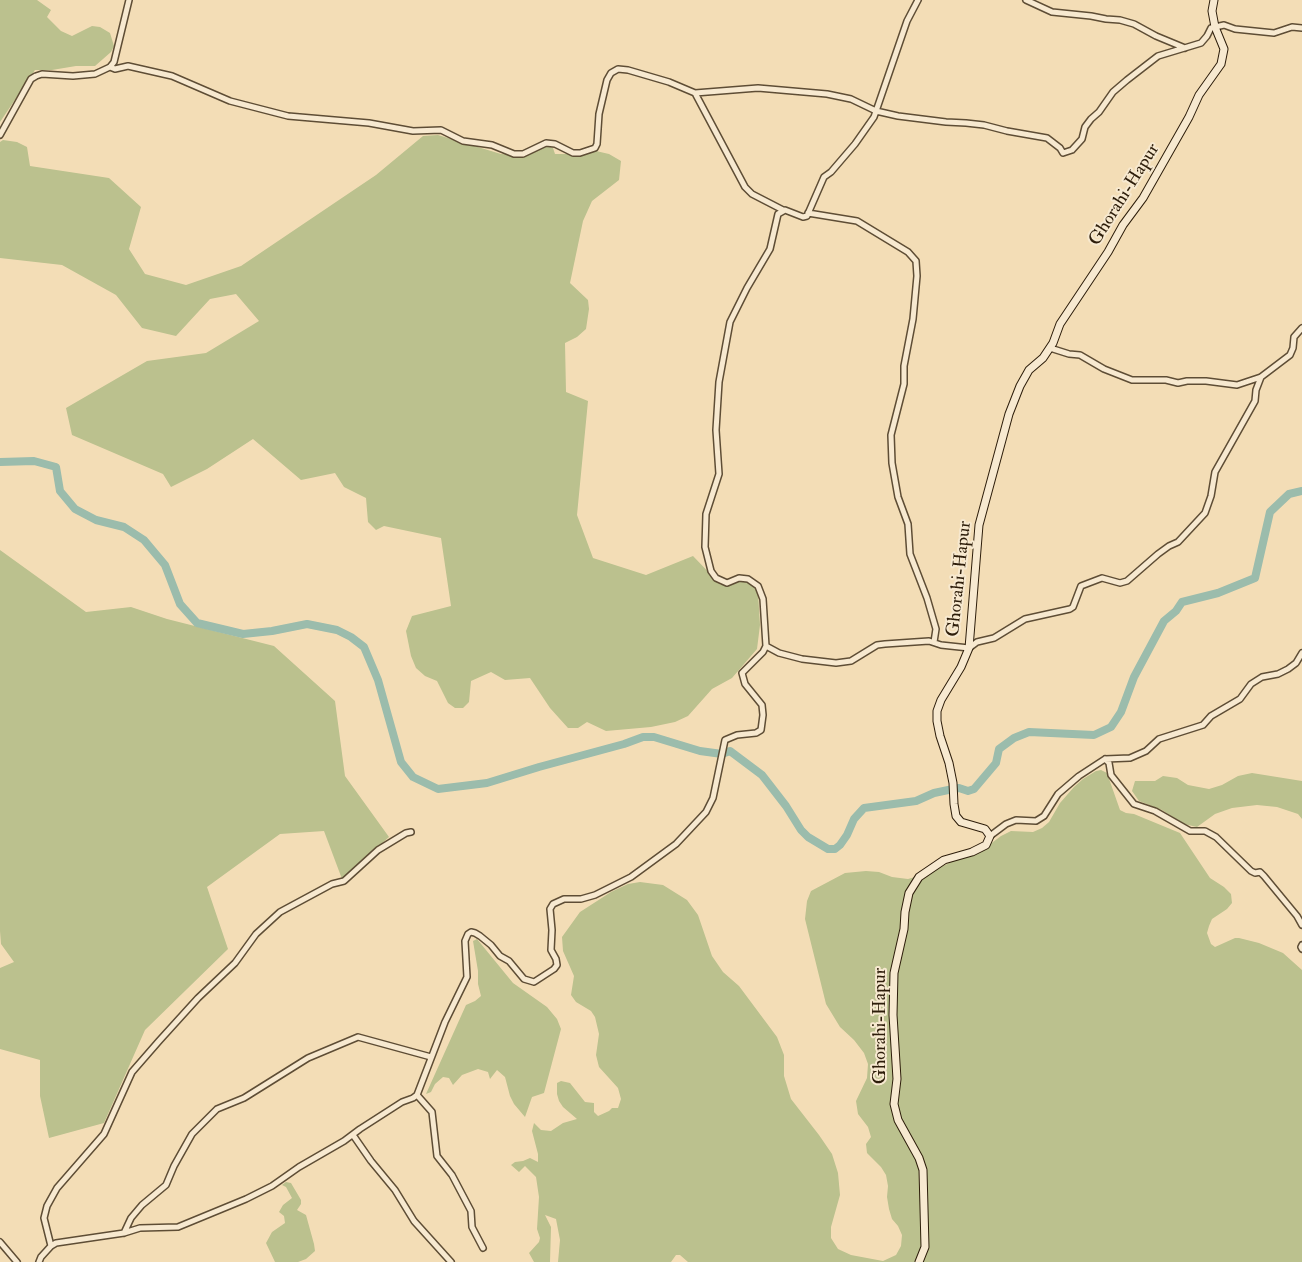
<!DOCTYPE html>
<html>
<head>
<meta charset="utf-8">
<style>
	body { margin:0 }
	canvas { display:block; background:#f3ddb6 }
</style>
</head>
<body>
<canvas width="1302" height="1262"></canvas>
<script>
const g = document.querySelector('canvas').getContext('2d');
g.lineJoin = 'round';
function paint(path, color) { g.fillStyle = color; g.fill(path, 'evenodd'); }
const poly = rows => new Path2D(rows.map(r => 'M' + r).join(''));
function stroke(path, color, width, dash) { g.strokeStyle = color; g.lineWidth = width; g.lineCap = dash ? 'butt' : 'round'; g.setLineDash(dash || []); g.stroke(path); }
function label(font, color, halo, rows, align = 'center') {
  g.font = font + ' "IM FELL Double Pica",serif'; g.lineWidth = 4; g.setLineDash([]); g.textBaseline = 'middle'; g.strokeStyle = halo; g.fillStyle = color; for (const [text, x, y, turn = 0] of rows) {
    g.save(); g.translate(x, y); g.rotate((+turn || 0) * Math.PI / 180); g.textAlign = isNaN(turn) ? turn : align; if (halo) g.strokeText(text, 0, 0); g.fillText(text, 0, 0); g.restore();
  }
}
const green = poly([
	[0,0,37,0,51,10,47,17,61,31,72,36,92,26,100,27,110,33,114,46,111,52,95,66,76,66,52,70,35,70,0,122],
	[438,135,501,154,517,155,545,145,553,148,555,154,576,154,596,151,609,154,621,161,619,180,592,201,583,221,570,283,588,300,589,309,586,329,577,337,565,343,566,392,588,401,577,515,593,558,646,575,693,556,721,585,750,579,758,593,760,625,757,649,732,678,712,689,688,716,675,722,651,727,606,731,587,722,578,728,568,728,550,708,530,678,505,680,491,672,471,681,469,702,463,708,455,708,448,703,437,681,425,676,416,668,411,656,406,631,412,616,451,606,441,538,384,526,376,530,368,522,366,498,344,487,335,473,301,480,253,439,207,469,171,487,163,474,72,435,66,408,147,361,206,353,259,321,236,294,210,299,176,336,142,328,116,295,62,265,0,258,0,142,3,140,17,142,27,147,30,166,109,178,141,207,129,249,145,274,186,285,241,266,376,175,423,136],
	[0,550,86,612,131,607,167,619,274,646,335,701,345,776,389,837,342,879,324,831,280,834,207,887,228,949,145,1030,104,1123,49,1138,40,1096,40,1060,0,1049,0,968,14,962,1,944,0,931],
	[1101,770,1107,773,1120,810,1126,813,1134,814,1180,833,1210,878,1224,887,1231,894,1232,903,1227,909,1212,919,1209,926,1207,933,1211,944,1215,947,1235,938,1239,938,1259,943,1283,953,1302,970,1302,1262,688,1262,680,1255,676,1255,671,1262,558,1262,560,1240,556,1219,545,1215,551,1227,550,1262,534,1262,529,1253,539,1242,540,1238,537,1229,539,1197,536,1177,525,1166,519,1172,511,1165,515,1162,523,1161,530,1158,538,1162,538,1154,532,1131,534,1123,541,1130,551,1131,563,1123,577,1119,563,1107,559,1101,557,1094,557,1083,561,1081,570,1083,585,1102,594,1103,594,1112,598,1116,609,1111,612,1108,618,1108,621,1099,618,1088,599,1067,596,1055,599,1034,595,1017,591,1011,576,1002,571,995,574,976,563,951,562,937,580,912,611,892,628,884,640,882,663,885,687,900,698,915,712,956,723,972,739,986,777,1037,784,1055,784,1076,791,1099,819,1135,832,1154,838,1173,840,1195,831,1227,831,1238,838,1249,851,1255,883,1261,896,1255,901,1246,902,1235,898,1226,892,1219,889,1209,887,1197,888,1186,886,1175,881,1167,867,1153,866,1144,871,1137,868,1127,858,1114,856,1101,867,1078,868,1064,864,1053,854,1040,840,1027,826,1004,805,919,807,901,811,891,845,873,866,871,879,872,892,877,908,879,929,873,959,858,985,848,1001,836,1011,831,1033,832,1042,828,1049,822,1060,803,1074,787,1083,779,1096,771],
	[1252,773,1302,781,1302,819,1298,814,1277,807,1257,805,1232,808,1215,814,1197,827,1184,824,1162,810,1139,801,1132,791,1135,781,1155,781,1163,776,1177,778,1188,785,1209,789,1222,785,1238,776],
	[477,939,513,983,547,1007,557,1019,561,1029,544,1093,532,1097,525,1117,514,1104,510,1096,505,1077,497,1070,490,1079,488,1072,478,1069,462,1075,453,1085,449,1078,443,1077,435,1084,431,1092,426,1094,466,1005,475,1001,481,996,478,984,478,971,473,941],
	[286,1182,291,1183,301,1200,301,1204,297,1210,306,1215,314,1244,315,1251,306,1259,298,1262,275,1262,266,1243,272,1232,285,1223,284,1216,279,1212,283,1205,292,1198,286,1187,282,1185]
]);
const river = poly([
	[0,462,34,461,56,467,60,491,75,509,96,520,124,527,144,540,165,565,180,604,197,623,243,634,272,631,307,624,337,630,351,637,364,647,378,680,401,762,413,777,438,789,487,783,539,767,624,744,643,737,654,737,700,751,722,754,730,751,762,775,786,806,801,830,808,837,828,849,835,849,840,845,847,835,854,819,864,808,916,801,934,793,953,789,959,788,968,791,974,789,996,763,999,749,1014,738,1029,732,1094,735,1111,727,1121,712,1134,677,1164,621,1176,611,1182,602,1218,593,1255,578,1270,512,1289,494,1302,491]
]);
const street = poly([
	[1026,0,1052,12,1091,16,1106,19,1120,20,1134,24,1156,36,1185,48],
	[110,67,115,69,128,66,172,76,230,101,288,116,369,123,413,131,441,130,463,141,492,145,514,154,523,154,546,143,555,144,573,153,580,153,595,148,597,144,599,114,607,80,611,73,618,69,628,70,669,82,695,93,745,187,752,194,783,210],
	[695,93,758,88,827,94,851,99,876,111,898,116,946,122,966,123,984,125,1007,131,1047,138,1060,148,1063,153,1072,150,1082,139,1085,127,1091,119,1099,112,1113,92,1127,80,1158,56,1201,43,1207,36,1211,28,1224,25,1235,29,1274,33,1292,27,1302,28],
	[0,135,31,79,36,76,42,74,73,76,95,74,110,67,114,62,129,0],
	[808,213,857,221,908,252,916,261,917,276,913,319,904,366,904,384,891,435,892,463,898,497,908,524,910,554,927,598,936,629,934,642],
	[1050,348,1069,354,1080,355,1104,369,1132,380,1166,380,1178,383,1187,381,1206,381,1237,385,1261,377,1290,355,1293,348,1294,337,1302,328],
	[766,646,779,653,802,659,836,663,851,661,877,645,885,644,929,641,941,645,969,648,977,642,994,638,1025,619,1070,609,1073,607,1081,586,1102,578,1120,583,1127,581,1158,554,1169,546,1178,542,1205,513,1211,496,1215,472,1255,401,1256,390,1261,377],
	[1105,759,1109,763,1111,775,1134,804,1155,811,1190,831,1205,831,1216,837,1251,871,1255,873,1260,872,1264,876,1297,916,1302,925],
	[990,836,1006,824,1016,820,1036,821,1044,816,1058,794,1079,776,1105,759,1130,758,1146,751,1159,739,1203,725,1211,716,1240,699,1251,684,1262,677,1278,674,1288,669,1296,663,1302,653],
	[1302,945,1301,947,1302,949],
	[417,1095,432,1112,437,1156,452,1175,471,1211,472,1227,483,1248],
	[353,1135,371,1161,395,1190,414,1221,451,1262],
	[124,1233,131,1218,142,1205,166,1185,174,1166,192,1134,217,1109,244,1098,308,1058,358,1037,431,1057],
	[0,1242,17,1262],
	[51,1246,44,1218,47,1206,57,1188,104,1134,132,1072,159,1041,198,998,235,963,256,934,280,912,332,884,344,881,378,850,406,833,411,832],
	[39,1262,41,1257,51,1246,56,1243,124,1233,140,1228,178,1227,246,1199,272,1186,299,1167,344,1141,360,1129,402,1102,413,1098,417,1095,445,1022,467,977,465,941,468,934,471,932,475,933,480,936,491,945,500,956,509,961,524,979,534,982,554,969,557,965,556,959,551,950,552,930,550,909,553,904,564,899,581,899,595,895,631,877,676,844,706,812,713,798,725,740,737,735,756,733,761,730,763,715,762,705,745,684,742,673,763,652,766,646,763,599,758,586,748,579,739,578,727,583,716,578,711,571,705,547,706,514,719,474,716,430,719,382,730,322,747,288,770,249,778,214,785,210,803,217,807,216,824,177,831,172,855,144,874,117,907,21,918,0]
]);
const secondary = poly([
	[919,1262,925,1247,923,1170,919,1158,898,1120,894,1104,897,1079,893,1015,894,973,904,929,905,912,909,893,919,877,944,860,972,852,986,845,990,836,985,829,961,822,956,816,954,804,953,783,949,763,940,736,937,721,937,711,941,700,961,667,969,648,979,525,1009,414,1020,386,1029,370,1043,358,1053,343,1060,324,1108,252,1123,225,1143,198,1189,117,1199,95,1221,64,1224,49,1215,27,1212,11,1214,0]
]);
const streetNames = [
	["Ghorahi-Hapur",1125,195,-58],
	["Ghorahi-Hapur",960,579,-84],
	["Ghorahi-Hapur",881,1026,-90]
];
paint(green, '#bbc18e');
stroke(river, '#9bbcac', 8);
stroke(street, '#5e4d35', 8);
stroke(secondary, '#2d1d0a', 9);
stroke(street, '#f7e9d0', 5);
stroke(secondary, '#f7e9d0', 7);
label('18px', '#2d1d0a', '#f7e9d0', streetNames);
</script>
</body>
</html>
